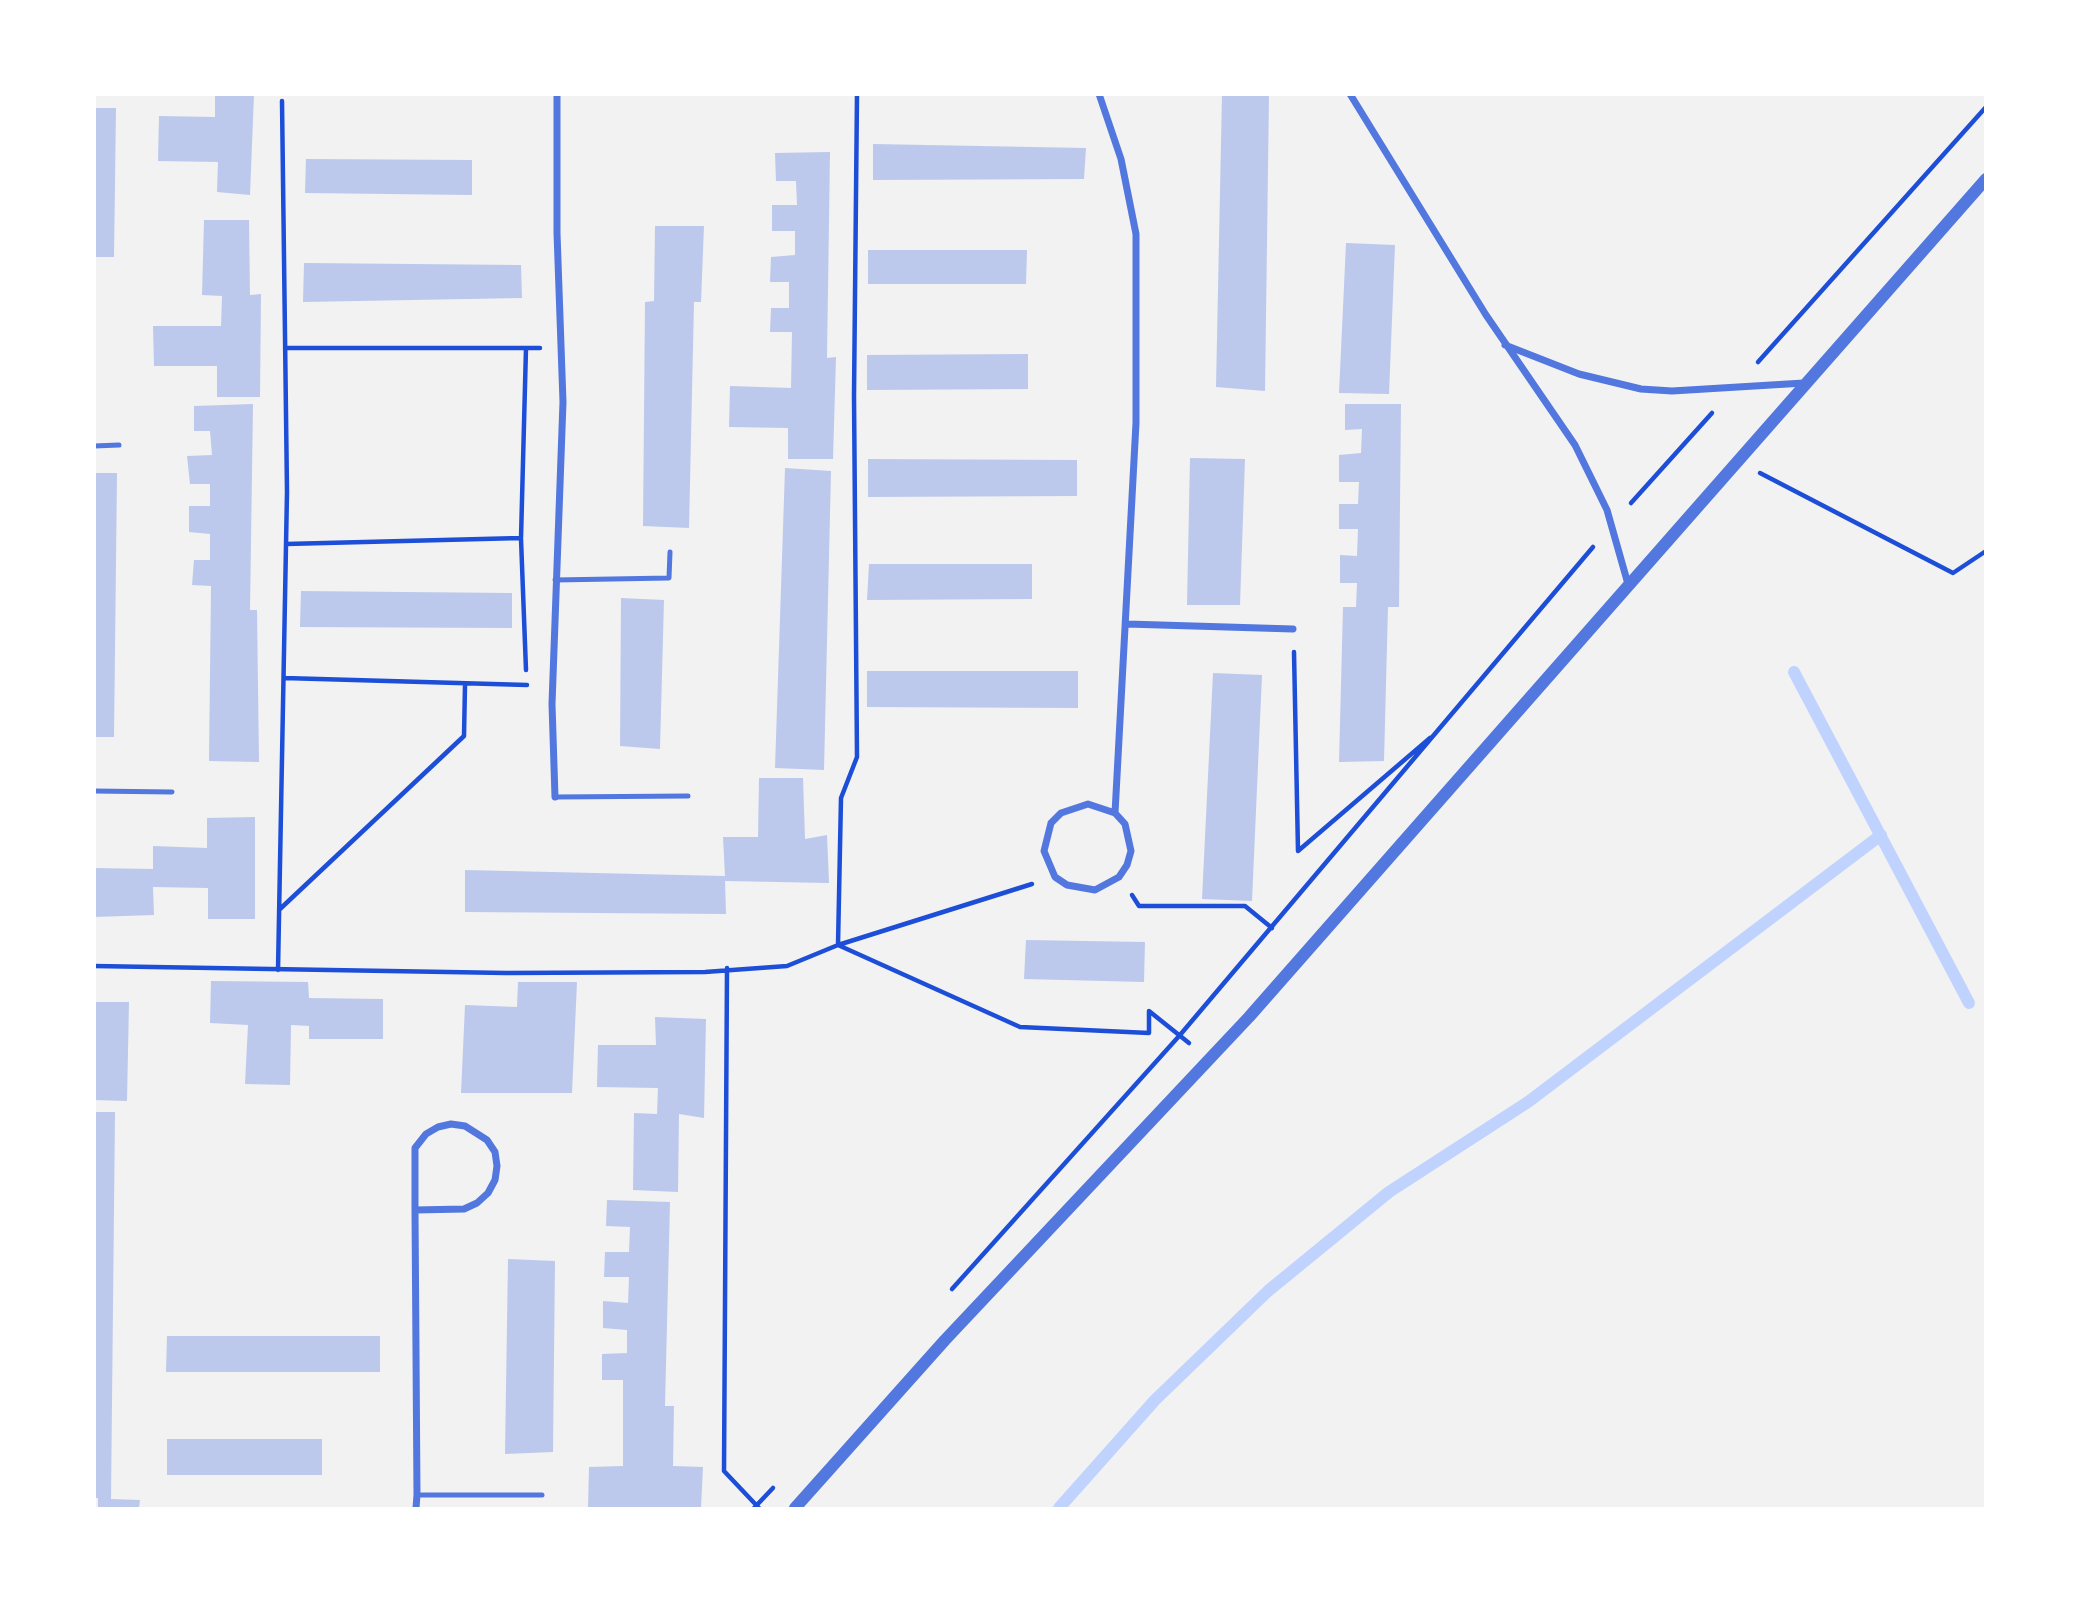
<!DOCTYPE html>
<html>
<head>
<meta charset="utf-8">
<style>
	body { margin:0 }
	#map { position:relative; width:2080px; height:1603px; overflow:hidden; background:#f2f2f2; font-family:"Varela Round",sans-serif }
	canvas { display:block }
	.frame { position:absolute; inset:0; border:96px solid #fff; pointer-events:none }
</style>
</head>
<body>
<div id="map">
<canvas width="2080" height="1603"></canvas>
<div class="frame"></div>
</div>
<script>
const g = document.querySelector('canvas').getContext('2d');
g.lineJoin = 'round';
const poly = rows => new Path2D(rows.map(r => 'M' + r).join(''));
function stroke(path, color, width, dash) { g.strokeStyle = color; g.lineWidth = width; g.lineCap = dash ? 'butt' : 'round'; g.setLineDash(dash || []); g.stroke(path); }
function paint(path, color) { g.fillStyle = color; g.fill(path, 'evenodd'); }
const stream = poly([
	[1794,672,1969,1003],
	[1059,1508,1155,1400,1268,1291,1389,1192,1528,1102,1881,835]
]);
const building = poly([
	[215,94,254,94,250,195,217,192,218,162,158,161,159,116,215,117],
	[1222,94,1269,94,1265,391,1216,387],
	[94,108,116,108,114,257,94,257],
	[873,144,1086,148,1084,179,873,180],
	[830,152,827,358,836,357,833,459,788,459,788,428,729,427,730,386,791,388,792,332,770,332,771,308,789,308,789,282,770,282,771,257,795,255,795,231,772,231,772,205,797,205,796,181,776,181,775,153],
	[306,159,472,160,472,195,305,193],
	[204,220,249,220,250,295,261,294,260,397,217,397,217,366,154,366,153,326,221,326,222,296,202,295],
	[655,226,704,226,701,302,694,302,689,528,643,526,645,302,654,301],
	[1346,243,1395,245,1389,394,1339,393],
	[868,250,1027,250,1026,284,868,284],
	[304,263,521,265,522,298,303,302],
	[1028,354,1028,389,867,390,867,355],
	[253,404,250,610,257,610,259,762,209,761,211,586,192,585,194,560,210,560,210,534,189,532,189,506,210,506,210,484,190,484,187,456,212,455,210,431,194,431,194,406],
	[1345,404,1401,404,1399,607,1388,607,1384,761,1339,762,1343,607,1356,607,1357,583,1340,583,1340,555,1357,556,1358,529,1339,529,1339,504,1358,504,1359,482,1339,482,1339,455,1361,453,1362,429,1345,430],
	[1190,458,1245,459,1240,605,1187,605],
	[868,459,1077,460,1077,496,868,497],
	[785,468,831,471,824,770,775,768],
	[94,473,117,473,114,737,94,737],
	[869,564,1032,564,1032,599,867,600],
	[301,591,512,593,512,628,300,627],
	[621,598,664,600,660,749,620,746],
	[867,671,1078,671,1078,708,867,707],
	[1213,673,1262,675,1252,901,1202,899],
	[759,778,803,778,805,839,827,835,829,883,725,881,726,914,465,912,465,870,725,876,723,837,758,837],
	[255,817,255,919,208,919,208,888,153,887,154,915,94,917,94,868,153,869,153,846,207,848,207,818],
	[1026,940,1145,942,1144,982,1024,979],
	[211,981,308,982,309,998,383,999,383,1039,309,1039,309,1026,291,1025,290,1085,245,1084,248,1025,210,1023],
	[518,982,577,982,572,1093,461,1093,465,1005,517,1007],
	[94,1002,129,1002,127,1101,94,1100],
	[655,1017,706,1019,704,1118,679,1114,678,1192,633,1190,634,1113,657,1114,658,1088,597,1087,598,1045,656,1045],
	[94,1112,115,1112,111,1499,140,1500,139,1508,98,1508,98,1498,94,1498],
	[607,1200,670,1202,665,1406,674,1406,673,1466,703,1467,701,1507,588,1508,589,1467,623,1466,623,1380,602,1380,602,1354,627,1353,627,1330,603,1328,603,1301,628,1303,629,1277,604,1277,605,1252,629,1252,630,1227,606,1226],
	[508,1259,555,1261,553,1452,505,1454],
	[167,1336,380,1336,380,1372,166,1372],
	[167,1439,322,1439,322,1475,167,1475]
]);
const path = poly([
	[857,94,854,396,857,757,841,798,838,945,1020,1027,1149,1033,1149,1011,1189,1043],
	[285,348,540,348],
	[1758,362,1986,107],
	[1760,473,1953,573,1986,551],
	[1631,503,1712,413],
	[521,539,526,670],
	[286,544,521,538,526,348],
	[1294,652,1298,851,1430,738],
	[284,678,527,685],
	[1132,895,1139,906,1245,906,1272,928],
	[280,909,464,736,465,685],
	[94,966,506,973,705,972,787,966,838,945,1032,884],
	[727,968,724,1471,759,1508],
	[278,970,287,492,282,101],
	[952,1289,1180,1035,1593,547],
	[754,1508,773,1488]
]);
const service = poly([
	[94,446,119,445],
	[555,580,669,578,670,552],
	[94,791,172,792],
	[555,797,688,796],
	[417,1495,542,1495]
]);
const minor = poly([
	[1099,94,1121,159,1136,234,1136,423,1115,813,1125,824,1131,851,1127,865,1119,877,1095,890,1067,885,1055,877,1044,851,1051,823,1061,813,1088,804,1115,813],
	[1350,94,1486,315,1575,445,1607,510,1628,584],
	[1505,345,1579,374,1641,389,1672,391,1804,383],
	[1127,624,1293,629],
	[555,797,552,704,563,402,557,233,557,94],
	[415,1210,464,1209,477,1203,488,1193,495,1180,497,1166,495,1152,487,1140,465,1126,451,1124,438,1127,426,1134,415,1148,415,1210,417,1495,416,1508]
]);
const tertiary = poly([
	[795,1508,945,1340,1249,1017,1986,179]
]);
stroke(stream, '#bfd3fe', 12);
paint(building, '#bdc9ec');
stroke(path, '#1d4ed8', 4.5);
stroke(service, '#5277de', 5);
stroke(minor, '#5277de', 7);
stroke(tertiary, '#5277de', 12);
</script>
</body>
</html>
